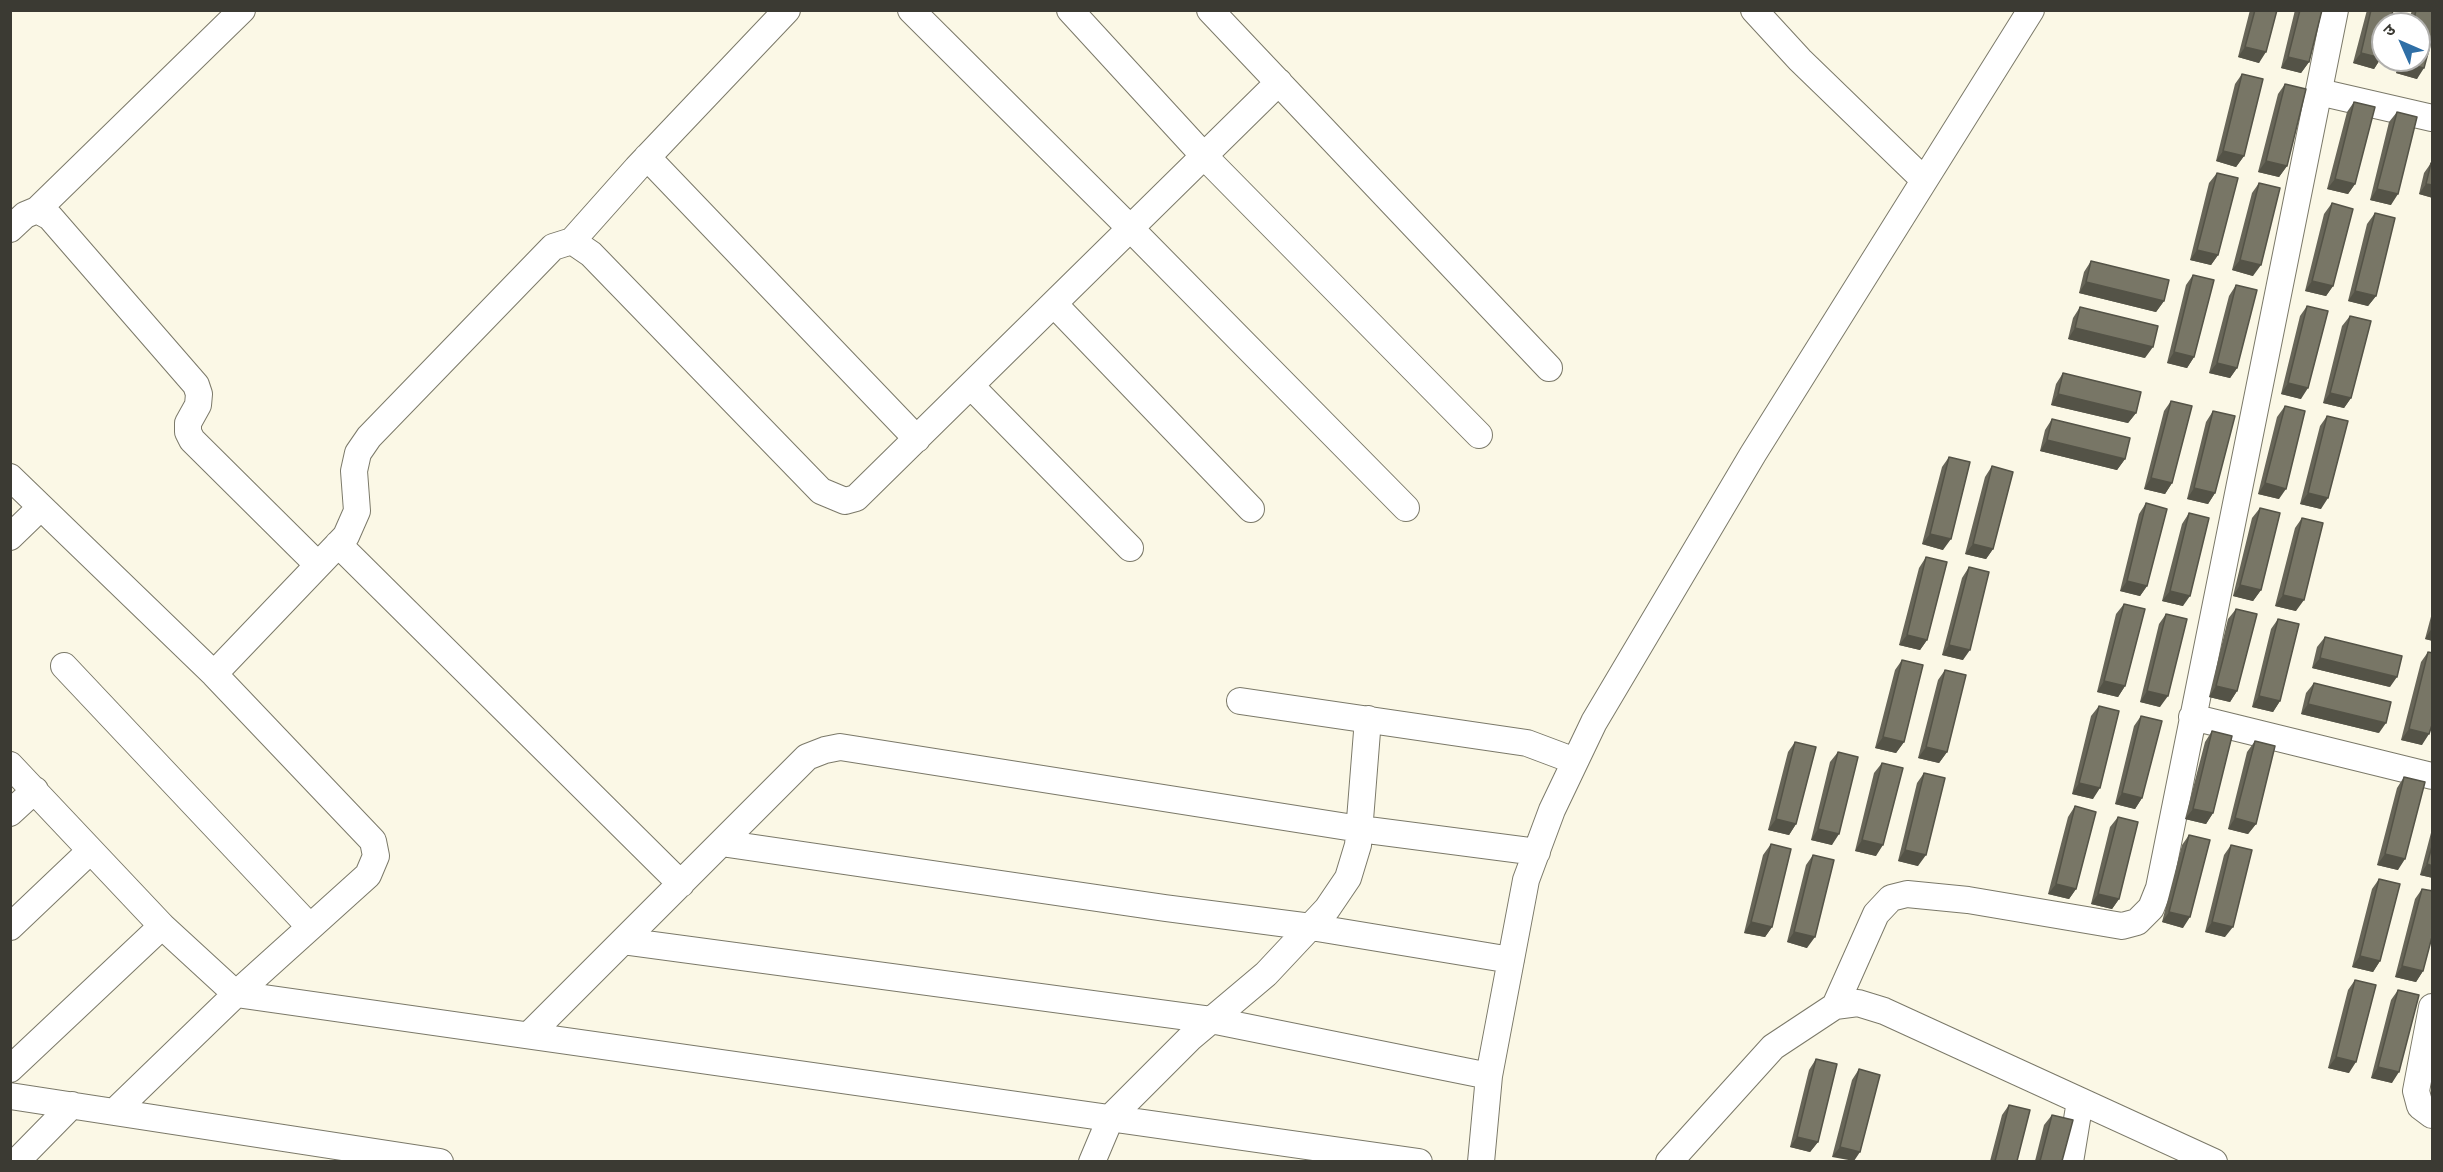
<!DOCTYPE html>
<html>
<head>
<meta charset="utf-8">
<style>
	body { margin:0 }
	#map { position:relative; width:2443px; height:1172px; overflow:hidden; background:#fbf8e6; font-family:Arial,"Noto Sans Devanagari",sans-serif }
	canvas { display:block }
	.frame { position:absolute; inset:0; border:12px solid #3b3a33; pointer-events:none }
	.north { position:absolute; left:2371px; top:12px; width:60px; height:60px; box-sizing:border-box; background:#fff; border:2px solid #b1b0ad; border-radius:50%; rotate:315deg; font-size:16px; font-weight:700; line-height:24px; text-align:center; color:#3b3a33 }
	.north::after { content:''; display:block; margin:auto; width:21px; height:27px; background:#2f6fa6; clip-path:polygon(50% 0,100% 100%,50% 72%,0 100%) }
</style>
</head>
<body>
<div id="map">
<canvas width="2443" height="1172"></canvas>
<div class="frame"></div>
<div class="north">उ</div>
</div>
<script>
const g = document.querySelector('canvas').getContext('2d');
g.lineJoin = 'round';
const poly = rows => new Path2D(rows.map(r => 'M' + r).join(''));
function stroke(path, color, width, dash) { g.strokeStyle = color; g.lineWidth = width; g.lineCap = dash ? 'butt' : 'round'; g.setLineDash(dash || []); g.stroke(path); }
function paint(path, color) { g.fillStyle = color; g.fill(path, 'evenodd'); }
const minor = poly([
	[911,10,1130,228,1406,508],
	[1070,10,1204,156,1479,435],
	[1210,10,1549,368],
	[1754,10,1800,60,1924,180],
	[2319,92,2432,118],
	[647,157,917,439],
	[37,210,242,10],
	[10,229,25,215,37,210,50,217,196,385,199,394,198,405,188,423,188,432,192,440,318,565],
	[572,241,637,168,787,10],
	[1054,304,1251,509],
	[971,386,1130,548],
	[10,477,214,674,373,841,376,856,368,875,236,994,115,1111],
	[10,537,41,507],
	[338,544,681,884],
	[64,666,310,927],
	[214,674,346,536,357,511,354,471,358,453,369,437,553,247,572,241,591,254,821,491,845,501,856,498,1279,82],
	[1240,701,1527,743,1575,761],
	[2192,717,2432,776],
	[10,765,162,926,236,994,1419,1162],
	[10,813,35,790],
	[721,843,1165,908,1311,927,1511,960],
	[10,927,90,851],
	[623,941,1211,1020,1489,1076],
	[1835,1006,1876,914,1891,898,1907,894,1968,900,2122,926,2137,922,2151,908,2159,888,2335,10],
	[2432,1007,2416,1091,2420,1106,2432,1115],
	[529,1035,807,757,825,750,840,747,1360,829,1537,852],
	[10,1069,162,926],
	[10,1096,440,1162],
	[16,1162,72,1105],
	[1092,1162,1111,1117,1190,1038,1266,974,1327,909,1348,878,1358,845,1368,719],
	[1481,1162,1489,1076,1526,880,1552,810,1594,722,1753,454,2031,10],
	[1669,1162,1773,1047,1835,1006,1858,1003,1884,1011,2214,1162],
	[2070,1162,2080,1101]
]);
const wall = poly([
	[2250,10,2277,10,2259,63,2238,57],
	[2295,10,2322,10,2309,62,2301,73,2281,68],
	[2367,10,2393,10,2381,58,2374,69,2353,63],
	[2412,10,2433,10,2417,79,2396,73,2399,60,2419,60,2419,24,2408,24],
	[2242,74,2244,156,2236,167,2216,161,2235,84],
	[2285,84,2287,166,2279,177,2258,172,2278,94],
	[2354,102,2355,184,2348,194,2327,189,2347,112],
	[2397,112,2391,205,2370,200,2389,122],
	[2431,163,2433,198,2419,194,2424,173],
	[2217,173,2218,255,2211,265,2190,260,2209,183],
	[2259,183,2253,276,2232,270,2252,193],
	[2332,203,2333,286,2326,296,2305,291,2324,214],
	[2375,213,2376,296,2368,306,2348,301,2367,224],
	[2091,261,2164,301,2156,312,2079,293,2084,272],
	[2193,275,2194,357,2187,368,2167,363,2186,285],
	[2236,285,2237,368,2230,378,2209,373,2229,296],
	[2307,306,2301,399,2281,394,2300,316],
	[2080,307,2145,358,2068,339,2073,318],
	[2350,316,2351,398,2344,408,2323,403,2342,326],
	[2063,373,2136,413,2128,423,2051,405,2056,384],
	[2171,401,2172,483,2165,494,2144,489,2164,411],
	[2285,406,2279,499,2258,494,2277,417],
	[2213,411,2215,493,2208,504,2187,499,2206,422],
	[2327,416,2321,509,2300,504,2320,426],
	[2052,419,2125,459,2117,470,2040,451,2045,430],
	[1949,457,1943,550,1922,544,1942,467],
	[1992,466,1993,549,1986,559,1965,554,1985,477],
	[2146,503,2147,586,2140,596,2120,591,2139,514],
	[2260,508,2261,590,2253,601,2233,596,2252,518],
	[2189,513,2183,606,2162,601,2182,524],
	[2302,518,2296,611,2275,606,2295,528],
	[1926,557,1927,640,1920,650,1899,645,1919,568],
	[1969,567,1963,660,1942,655,1962,578],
	[2124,604,2125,686,2118,697,2097,692,2116,614],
	[2236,609,2237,691,2230,702,2209,697,2228,619],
	[2433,609,2433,641,2425,639],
	[2166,614,2160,707,2140,702,2159,624],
	[2278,619,2280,701,2273,712,2252,707,2271,629],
	[2325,637,2390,687,2312,668,2317,647],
	[2428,652,2422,745,2401,740,2421,662],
	[1902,660,1904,742,1896,753,1875,748,1895,670],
	[1945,670,1947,752,1939,763,1918,758,1938,680],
	[2314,683,2379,733,2301,714,2306,693],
	[2099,706,2093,799,2072,794,2091,716],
	[2141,716,2142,798,2135,809,2115,804,2134,726],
	[2212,731,2213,813,2206,824,2185,819,2205,742],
	[2255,741,2256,824,2248,834,2228,829,2247,752],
	[1795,742,1796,824,1789,835,1768,830,1788,752],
	[1838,752,1832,845,1811,840,1830,762],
	[1882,763,1876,856,1855,851,1874,773],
	[1924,773,1918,866,1898,861,1917,783],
	[2404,777,2398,870,2377,865,2397,788],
	[2075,806,2076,889,2069,899,2048,894,2068,817],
	[2118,817,2119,899,2112,909,2091,904,2110,827],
	[2433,825,2433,878,2420,875],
	[2189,835,2183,928,2162,922,2182,845],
	[1771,844,1772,927,1765,937,1744,933,1763,855],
	[2231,845,2225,937,2205,932,2224,855],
	[1813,855,1807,948,1787,942,1806,865],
	[2379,879,2380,961,2373,972,2352,967,2372,889],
	[2422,889,2423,971,2416,982,2395,977,2415,899],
	[2355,980,2349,1073,2328,1068,2348,990],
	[2398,990,2392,1083,2371,1078,2391,1000],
	[1816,1059,1818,1142,1810,1152,1790,1147,1809,1070],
	[1859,1069,1860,1152,1832,1157,1852,1080],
	[2009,1105,2017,1161,1990,1161,2002,1115],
	[2052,1115,2062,1161,2035,1161,2044,1125]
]);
const shadedWall = poly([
	[2245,47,2266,52,2259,63,2238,57],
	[2361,53,2381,58,2374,69,2353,63],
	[2288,57,2309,62,2301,73,2281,68],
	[2403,63,2424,68,2417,79,2396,73],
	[2223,151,2244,156,2236,167,2216,161],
	[2266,161,2287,166,2279,177,2258,172],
	[2335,179,2355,184,2348,194,2327,189],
	[2426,184,2433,185,2433,198,2419,194],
	[2377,189,2398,194,2391,205,2370,200],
	[2197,250,2218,255,2211,265,2190,260],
	[2240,260,2261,265,2253,276,2232,270],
	[2312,281,2333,286,2326,296,2305,291],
	[2086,282,2164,301,2156,312,2079,293],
	[2355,291,2376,296,2368,306,2348,301],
	[2075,328,2153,347,2145,358,2068,339],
	[2174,352,2194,357,2187,368,2167,363],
	[2217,363,2237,368,2230,378,2209,373],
	[2288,383,2308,388,2301,399,2281,394],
	[2330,393,2351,398,2344,408,2323,403],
	[2058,394,2136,413,2128,423,2051,405],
	[2047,440,2125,459,2117,470,2040,451],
	[2151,478,2172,483,2165,494,2144,489],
	[2265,483,2286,489,2279,499,2258,494],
	[2194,488,2215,493,2208,504,2187,499],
	[2308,493,2328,498,2321,509,2300,504],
	[1930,534,1951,539,1943,550,1922,544],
	[1973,544,1993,549,1986,559,1965,554],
	[2127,581,2147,586,2140,596,2120,591],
	[2240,585,2261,590,2253,601,2233,596],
	[2170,591,2190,596,2183,606,2162,601],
	[2283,595,2304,600,2296,611,2275,606],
	[2432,628,2433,641,2425,639],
	[1907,635,1927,640,1920,650,1899,645],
	[1949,645,1970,650,1963,660,1942,655],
	[2320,658,2397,677,2390,687,2312,668],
	[2104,681,2125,686,2118,697,2097,692],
	[2216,686,2237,691,2230,702,2209,697],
	[2147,691,2168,696,2160,707,2140,702],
	[2259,696,2280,701,2273,712,2252,707],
	[2308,704,2386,723,2379,733,2301,714],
	[2409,729,2429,734,2422,745,2401,740],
	[1883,737,1904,742,1896,753,1875,748],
	[1926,747,1947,752,1939,763,1918,758],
	[2079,783,2100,788,2093,799,2072,794],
	[2122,793,2142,798,2135,809,2115,804],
	[2193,809,2213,813,2206,824,2185,819],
	[2235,818,2256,824,2248,834,2228,829],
	[1776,819,1796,824,1789,835,1768,830],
	[1818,829,1839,834,1832,845,1811,840],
	[1862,840,1883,845,1876,856,1855,851],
	[1905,850,1926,855,1918,866,1898,861],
	[2385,854,2405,859,2398,870,2377,865],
	[2427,864,2433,866,2433,878,2420,875],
	[2056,884,2076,889,2069,899,2048,894],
	[2098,894,2119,899,2112,909,2091,904],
	[2169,912,2190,917,2183,928,2162,922],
	[1751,922,1772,927,1765,937,1744,933],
	[2212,922,2233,927,2225,937,2205,932],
	[1794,932,1815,937,1807,948,1787,942],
	[2360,956,2380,961,2373,972,2352,967],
	[2402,966,2423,971,2416,982,2395,977],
	[2336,1057,2356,1062,2349,1073,2328,1068],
	[2378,1067,2399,1072,2392,1083,2371,1078],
	[1797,1137,1818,1142,1810,1152,1790,1147],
	[1840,1147,1860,1152,1854,1161,1832,1157]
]);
const building = poly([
	[2255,10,2277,10,2266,52,2245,47,2255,10],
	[2300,10,2322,10,2309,62,2288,57,2300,10],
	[2371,10,2393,10,2390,24,2383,24,2383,51,2381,58,2361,53,2371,10],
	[2416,10,2433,10,2433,34,2424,68,2403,63,2404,60,2419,60,2419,24,2413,24,2416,10],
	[2242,74,2263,79,2244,156,2223,151,2242,74],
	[2285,84,2306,89,2287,166,2266,161,2285,84],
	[2354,102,2375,107,2355,184,2335,179,2354,102],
	[2397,112,2417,117,2398,194,2377,189,2397,112],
	[2431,163,2433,163,2433,185,2426,184,2431,163],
	[2217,173,2238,178,2218,255,2197,250,2217,173],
	[2259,183,2280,188,2261,265,2240,260,2259,183],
	[2332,203,2353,209,2333,286,2312,281,2332,203],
	[2375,213,2395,218,2376,296,2355,291,2375,213],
	[2091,261,2169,280,2164,301,2086,282,2091,261],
	[2193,275,2214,280,2194,357,2174,352,2193,275],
	[2236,285,2257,290,2237,368,2217,363,2236,285],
	[2307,306,2328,311,2308,388,2288,383,2307,306],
	[2080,307,2158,326,2153,347,2075,328,2080,307],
	[2350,316,2371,321,2351,398,2330,393,2350,316],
	[2063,373,2141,392,2136,413,2058,394,2063,373],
	[2171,401,2192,406,2172,483,2151,478,2171,401],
	[2285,406,2305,411,2286,489,2265,483,2285,406],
	[2213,411,2235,416,2215,493,2194,488,2213,411],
	[2327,416,2348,421,2328,498,2308,493,2327,416],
	[2052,419,2130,438,2125,459,2047,440,2052,419],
	[1949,457,1970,462,1951,539,1930,534,1949,457],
	[1992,466,2013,472,1993,549,1973,544,1992,466],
	[2146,503,2167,509,2147,586,2127,581,2146,503],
	[2260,508,2280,513,2261,590,2240,585,2260,508],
	[2189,513,2209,518,2190,596,2170,591,2189,513],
	[2302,518,2323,523,2304,600,2283,595,2302,518],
	[1926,557,1947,562,1927,640,1907,635,1926,557],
	[1969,567,1989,572,1970,650,1949,645,1969,567],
	[2124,604,2145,609,2125,686,2104,681,2124,604],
	[2236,609,2257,614,2237,691,2216,686,2236,609],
	[2166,614,2187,619,2168,696,2147,691,2166,614],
	[2278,619,2299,624,2280,701,2259,696,2278,619],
	[2325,637,2402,656,2397,677,2320,658,2325,637],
	[2428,652,2433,653,2433,722,2429,734,2409,729,2428,652],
	[1902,660,1923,665,1904,742,1883,737,1902,660],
	[1945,670,1966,675,1947,752,1926,747,1945,670],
	[2314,683,2391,702,2386,723,2308,704,2314,683],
	[2099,706,2119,711,2100,788,2079,783,2099,706],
	[2141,716,2162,721,2142,798,2122,793,2141,716],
	[2212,731,2232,736,2213,813,2193,809,2212,731],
	[2255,741,2275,746,2256,824,2235,818,2255,741],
	[1795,742,1816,747,1796,824,1776,819,1795,742],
	[1838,752,1858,757,1839,834,1818,829,1838,752],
	[1882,763,1903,768,1883,845,1862,840,1882,763],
	[1924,773,1945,778,1926,855,1905,850,1924,773],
	[2404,777,2425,782,2405,859,2385,854,2404,777],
	[2075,806,2096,812,2076,889,2056,884,2075,806],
	[2118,817,2138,822,2119,899,2098,894,2118,817],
	[2189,835,2210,840,2190,917,2169,912,2189,835],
	[2433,843,2433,866,2427,864,2433,843],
	[1771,844,1791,849,1772,927,1751,922,1771,844],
	[2231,845,2252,850,2233,927,2212,922,2231,845],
	[1813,855,1834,860,1815,937,1794,932,1813,855],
	[2379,879,2400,884,2380,961,2360,956,2379,879],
	[2422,889,2433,891,2433,933,2423,971,2402,966,2422,889],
	[2355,980,2376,985,2356,1062,2336,1057,2355,980],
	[2398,990,2419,995,2399,1072,2378,1067,2398,990],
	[1816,1059,1837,1064,1818,1142,1797,1137,1816,1059],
	[1859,1069,1880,1075,1860,1152,1840,1147,1859,1069],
	[2009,1105,2030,1110,2017,1161,1995,1161,2009,1105],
	[2052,1115,2073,1120,2062,1161,2040,1161,2052,1115]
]);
stroke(minor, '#7b7969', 28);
stroke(minor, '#fff', 26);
paint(wall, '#676558');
paint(shadedWall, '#545347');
paint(building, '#787666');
stroke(building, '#545347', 1.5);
</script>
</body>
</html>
